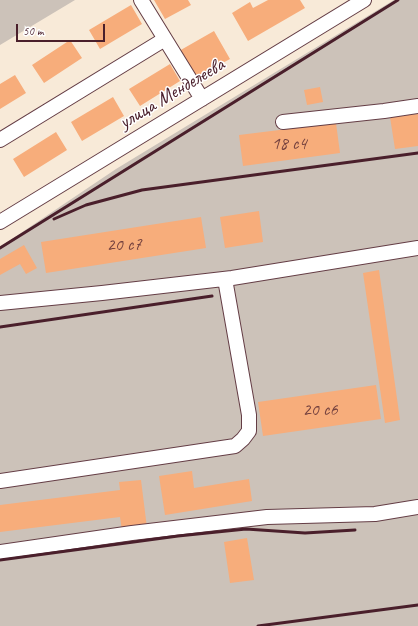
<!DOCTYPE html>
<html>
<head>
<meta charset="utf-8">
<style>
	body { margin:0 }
	#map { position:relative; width:418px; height:626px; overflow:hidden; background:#f8ead8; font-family:Caveat,sans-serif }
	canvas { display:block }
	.scale { position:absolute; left:16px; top:24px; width:89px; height:18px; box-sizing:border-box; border:2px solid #4a1f2b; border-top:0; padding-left:5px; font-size:12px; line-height:14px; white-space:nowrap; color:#4a1f2b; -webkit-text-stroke:3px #fff; paint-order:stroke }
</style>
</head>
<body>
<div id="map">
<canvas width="418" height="626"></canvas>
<div class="scale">50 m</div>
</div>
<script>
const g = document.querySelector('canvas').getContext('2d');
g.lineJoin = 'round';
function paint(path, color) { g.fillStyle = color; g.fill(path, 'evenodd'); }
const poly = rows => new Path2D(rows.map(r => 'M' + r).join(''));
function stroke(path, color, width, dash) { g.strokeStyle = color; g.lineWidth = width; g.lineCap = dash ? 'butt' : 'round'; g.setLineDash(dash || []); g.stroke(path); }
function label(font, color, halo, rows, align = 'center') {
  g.font = font + ' Caveat,sans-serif'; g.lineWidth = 3; g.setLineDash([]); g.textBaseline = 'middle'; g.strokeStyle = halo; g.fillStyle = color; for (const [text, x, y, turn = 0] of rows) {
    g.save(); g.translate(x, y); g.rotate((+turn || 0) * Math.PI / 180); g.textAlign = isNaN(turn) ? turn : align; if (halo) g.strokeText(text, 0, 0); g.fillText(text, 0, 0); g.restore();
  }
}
const industrial = poly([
	[0,0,75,0,0,45],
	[394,0,418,0,418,626,0,626,0,247,116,169]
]);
const building = poly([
	[154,0,188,0,191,5,165,19],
	[268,0,300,0,305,8,248,41,232,13,250,2,253,8],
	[131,5,142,24,100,49,89,30],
	[214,31,230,59,195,78,179,51],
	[70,40,82,58,44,83,32,65],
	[170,64,180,81,140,106,129,89],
	[15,75,26,93,0,109,0,84],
	[320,87,323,102,307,105,304,90],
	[113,97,124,116,82,141,71,122],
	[418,114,418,146,395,149,390,117],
	[336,123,340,153,243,166,239,135],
	[56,132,67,150,24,177,13,159],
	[259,211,263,242,225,248,220,217],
	[201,217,206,248,46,273,41,242],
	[24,245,37,268,26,274,20,264,0,275,0,259],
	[379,270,400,420,385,423,363,273],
	[376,385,381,419,263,436,258,402],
	[192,471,194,488,249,479,252,501,165,515,159,476],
	[141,480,147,528,122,531,120,517,0,532,0,505,120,490,119,482],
	[247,538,254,580,230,583,224,542]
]);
const minor = poly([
	[141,0,202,99],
	[283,122,384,111,418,106],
	[0,140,165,39],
	[0,222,364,0],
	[0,303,102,293,232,278,418,248],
	[0,481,235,446,243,439,249,431,249,415,225,279],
	[0,552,132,533,267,517,375,514,418,507]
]);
const rail = poly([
	[54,219,86,205,142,190,418,153],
	[0,248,398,0],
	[0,327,212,296],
	[0,560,178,536,246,529,305,533,355,530],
	[258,626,418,605]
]);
const numberNames = [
	["18 с4",289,144],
	["20 с7",124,245],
	["20 с6",320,410]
];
const streetNames = [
	["улица Менделеева",172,94,-31]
];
paint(industrial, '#ccc2b9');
paint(building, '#f7ad7b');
stroke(minor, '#643d45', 16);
stroke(minor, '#fff', 14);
stroke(rail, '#4a1f2b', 3);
label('18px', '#75423f', null, numberNames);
label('20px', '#4a1f2b', '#fff', streetNames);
</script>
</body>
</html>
